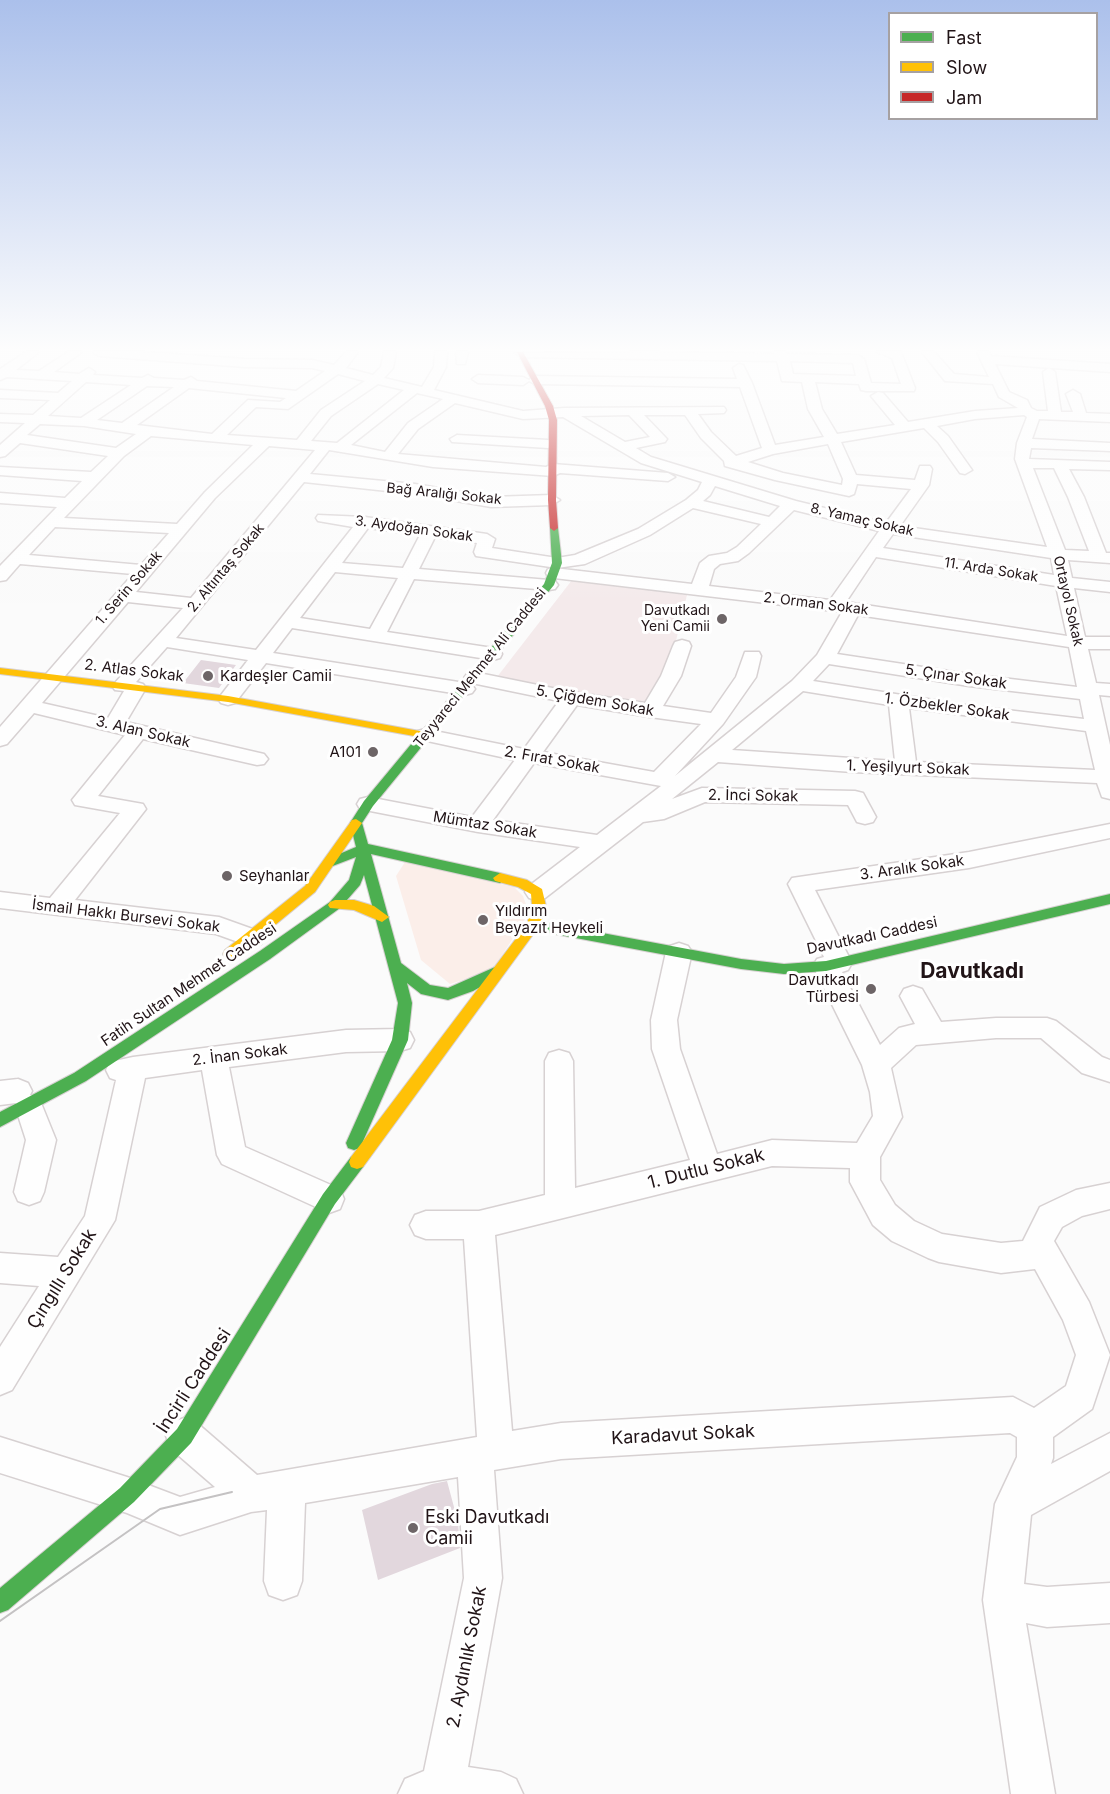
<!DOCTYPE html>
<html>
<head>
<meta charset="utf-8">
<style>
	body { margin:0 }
	#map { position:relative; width:1110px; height:1794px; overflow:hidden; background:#fbfbfb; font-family:Inter,sans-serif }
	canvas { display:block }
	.legend { position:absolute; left:888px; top:12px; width:210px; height:108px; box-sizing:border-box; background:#fff; border:2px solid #a6a1a2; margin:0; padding:8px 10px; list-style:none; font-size:18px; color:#211417 }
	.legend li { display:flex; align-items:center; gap:12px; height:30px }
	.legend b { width:30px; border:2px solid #a6a1a2 }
</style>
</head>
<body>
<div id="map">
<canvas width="1110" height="1794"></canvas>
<ul class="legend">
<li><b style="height:8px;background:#4caf50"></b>Fast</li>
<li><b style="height:8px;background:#ffc107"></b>Slow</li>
<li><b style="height:8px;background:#c62828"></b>Jam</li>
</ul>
</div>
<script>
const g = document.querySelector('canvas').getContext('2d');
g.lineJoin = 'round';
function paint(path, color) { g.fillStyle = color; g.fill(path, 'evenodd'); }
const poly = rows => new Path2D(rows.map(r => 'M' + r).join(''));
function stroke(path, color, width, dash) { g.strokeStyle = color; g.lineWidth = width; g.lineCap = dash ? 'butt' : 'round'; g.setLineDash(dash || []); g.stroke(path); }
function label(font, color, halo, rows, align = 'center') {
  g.font = font + ' Inter,sans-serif'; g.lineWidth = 6; g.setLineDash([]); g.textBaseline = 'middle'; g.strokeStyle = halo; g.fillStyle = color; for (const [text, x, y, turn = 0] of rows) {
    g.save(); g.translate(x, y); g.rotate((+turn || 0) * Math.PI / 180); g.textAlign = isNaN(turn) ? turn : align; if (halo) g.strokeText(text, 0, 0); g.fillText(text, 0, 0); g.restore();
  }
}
const built = poly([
	[572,580,687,595,675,645,646,706,497,677]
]);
const green = poly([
	[405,862,514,887,523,896,529,913,492,971,450,984,421,960,396,876]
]);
const building = poly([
	[201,660,236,665,219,688,183,683],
	[447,1481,458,1522,460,1548,378,1580,362,1510,432,1484]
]);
const street = poly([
	[26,352,39,352,16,370,39,371,68,352,82,352,54,372,79,374,89,368,95,372,93,375,142,378,148,375,154,378,184,380,191,377,197,381,296,391,325,371,312,368,245,367,99,356,93,352,143,352,245,359,312,360,334,365,346,352,358,352,346,368,373,375,381,367,384,352,396,352,393,368,384,378,422,387,434,367,435,352,447,352,446,367,434,390,523,411,564,408,724,407,726,410,724,413,698,414,711,432,736,456,762,448,740,387,535,384,529,381,523,385,478,383,472,379,478,375,523,377,529,380,535,376,737,379,733,368,739,364,743,365,752,383,775,445,824,437,808,409,802,382,782,381,777,361,521,357,515,353,650,352,775,354,774,352,786,352,787,354,858,355,864,359,871,383,901,384,892,358,877,352,901,352,915,388,914,391,866,391,861,390,859,384,815,382,822,409,837,434,895,425,871,396,878,392,883,393,908,422,975,411,1018,408,999,397,993,384,945,381,922,352,934,352,954,374,989,377,977,352,989,352,991,356,1110,364,1110,372,995,364,1009,392,1027,400,1031,408,1037,411,1048,411,1043,372,1049,368,1055,372,1061,412,1073,412,1066,394,1073,390,1080,394,1086,413,1110,414,1110,422,1039,419,1032,439,1110,443,1110,451,1031,448,1029,459,1110,462,1110,470,1069,469,1084,497,1106,553,1110,553,1110,563,1068,560,1072,578,1110,582,1110,592,1074,588,1085,637,1110,637,1110,649,1088,649,1096,683,1110,684,1110,696,1099,695,1110,745,1110,799,1102,797,1097,783,852,772,718,762,672,799,702,788,855,791,863,793,876,817,873,822,865,824,857,822,848,805,705,802,664,819,643,822,545,898,537,900,529,898,525,892,529,886,580,847,478,832,360,809,357,804,360,799,368,797,472,817,515,760,418,739,415,735,418,731,425,729,524,749,559,701,467,682,464,678,467,674,474,672,572,692,645,703,661,676,673,646,675,642,682,640,689,642,691,646,681,676,663,706,711,713,736,677,745,652,759,652,761,656,756,677,723,724,675,776,792,681,817,655,842,612,554,578,548,577,546,573,548,569,554,568,692,584,700,563,709,556,727,553,737,547,761,524,693,508,650,535,585,564,557,568,476,556,474,552,477,543,435,537,419,569,549,580,555,581,558,585,555,589,549,590,414,579,387,632,493,648,500,650,502,654,500,658,493,660,292,628,273,653,465,683,472,685,475,689,472,693,465,695,266,663,235,703,228,705,221,703,218,699,248,660,167,647,136,682,143,684,146,688,126,722,264,754,268,759,264,764,257,765,143,739,98,796,143,804,146,809,75,900,219,917,261,932,264,938,261,944,252,947,216,934,0,908,0,892,50,898,120,813,75,805,72,800,125,735,34,713,7,744,0,746,0,727,133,574,20,564,6,580,0,581,0,566,57,507,0,503,0,493,65,498,82,481,0,475,0,467,91,472,108,456,20,443,5,456,0,457,0,445,25,423,0,422,0,414,33,415,50,400,0,398,0,390,58,393,72,381,7,377,0,380,0,369,26,352],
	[790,361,853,363,856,376,793,374,790,361],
	[338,374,365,381,321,410,297,440,227,435,256,407,288,409,338,374],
	[86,382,131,385,81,418,48,416,86,382],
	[378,384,404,390,337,443,311,441,331,416,378,384],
	[147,386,174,387,122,423,97,420,147,386],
	[189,388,286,398,280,402,248,400,212,434,137,425,189,388],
	[417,393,443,399,408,423,385,452,351,445,417,393],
	[455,403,523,419,563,417,641,463,702,482,698,490,686,500,638,529,575,555,557,558,492,548,495,539,487,534,365,517,318,515,316,518,318,521,353,527,256,650,176,638,304,482,415,494,491,507,552,505,560,500,552,495,491,497,415,484,310,474,329,450,433,467,553,476,560,473,668,481,675,477,668,473,553,464,546,467,398,454,418,429,455,403],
	[629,415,650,437,625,442,581,416,629,415],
	[644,415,685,415,701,438,724,461,725,466,775,480,849,496,854,494,857,484,911,489,886,523,796,501,651,457,636,448,665,442,667,439,644,415],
	[1024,415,1027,417,1017,443,1015,459,1047,547,900,526,929,485,932,469,930,466,920,466,915,480,856,475,841,442,924,428,938,442,960,473,965,474,972,470,948,436,937,426,975,419,1024,415],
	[40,424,84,426,136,434,116,448,27,435,40,424],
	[151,436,253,445,205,492,177,524,64,518,124,456,151,436],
	[828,444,843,479,842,485,783,473,748,462,773,454,828,444],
	[269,446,315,450,191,598,136,592,215,498,269,446],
	[1033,468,1054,468,1068,497,1089,551,1065,550,1033,468],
	[715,486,780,506,769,517,703,501,710,495,715,486],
	[794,510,879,531,830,600,709,586,714,569,720,564,738,561,749,553,794,510],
	[55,527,169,533,141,565,29,555,55,527],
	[368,528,420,535,403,568,342,563,368,528],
	[893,534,1051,558,1054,575,883,548,893,534],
	[876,557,1056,586,1067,636,846,602,876,557],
	[335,572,398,578,370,629,300,618,335,572],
	[128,602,183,608,112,686,115,690,124,691,108,718,42,703,128,602],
	[858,615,1069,647,1077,687,969,674,837,654,858,615],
	[829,664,969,686,1080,699,1084,719,972,706,813,681,829,664],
	[803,691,889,705,895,761,732,750,803,691],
	[577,705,650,717,701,724,654,772,543,752,577,705],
	[909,708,1086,731,1095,770,916,762,909,708],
	[534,763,661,786,597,835,493,820,534,763],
	[456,352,468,352,465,364,457,364,456,352],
	[457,435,548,440,555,444,548,448,452,442,450,439,457,435],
	[1110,824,1110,838,969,868,815,890,852,963,848,970,842,972,880,1045,899,1028,915,1024,900,996,904,989,913,986,922,989,941,1022,996,1018,1047,1018,1056,1021,1102,1057,1110,1060,1110,1082,1082,1073,1041,1038,996,1038,916,1045,891,1068,902,1117,880,1157,880,1180,895,1205,914,1221,942,1234,1001,1243,1023,1241,1040,1207,1076,1190,1110,1183,1110,1209,1082,1216,1062,1227,1054,1241,1089,1302,1110,1355,1092,1409,1053,1437,1053,1458,1051,1464,1110,1433,1110,1471,1031,1515,1024,1584,1047,1587,1110,1583,1110,1623,1047,1627,1026,1623,1055,1794,1011,1794,983,1600,995,1504,1017,1457,1017,1437,1010,1433,561,1459,494,1470,502,1578,468,1767,501,1772,516,1779,523,1794,398,1794,405,1779,424,1771,464,1578,458,1477,305,1503,302,1581,297,1595,283,1600,269,1595,264,1581,267,1510,251,1512,180,1535,127,1513,0,1473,0,1437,127,1477,180,1497,215,1487,171,1449,166,1436,171,1423,184,1418,197,1423,257,1475,477,1437,464,1239,426,1239,415,1235,410,1225,415,1215,426,1211,479,1211,545,1195,545,1061,549,1053,559,1050,569,1053,573,1061,575,1188,690,1160,652,1049,651,1020,666,952,670,946,679,943,688,946,692,952,677,1020,680,1049,717,1154,772,1140,857,1143,873,1116,870,1092,862,1065,813,966,817,959,824,957,788,884,792,878,969,852,1110,824],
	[772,1166,850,1168,850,1182,873,1225,892,1241,928,1258,939,1262,1001,1273,1035,1269,1063,1320,1076,1355,1066,1386,1034,1408,1013,1397,561,1423,512,1431,495,1235,772,1166],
	[400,1029,410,1032,414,1040,410,1048,400,1051,346,1052,229,1067,245,1147,340,1189,344,1199,340,1209,329,1213,222,1164,217,1155,202,1070,145,1078,115,1220,12,1390,0,1395,0,1347,39,1286,0,1283,0,1253,58,1257,85,1216,116,1080,110,1078,106,1070,110,1062,133,1057,346,1030,400,1029],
	[18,1079,28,1083,32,1091,30,1095,39,1098,56,1140,44,1192,40,1201,29,1205,18,1201,14,1192,26,1140,15,1106,16,1103,0,1105,0,1081,18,1079]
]);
const fast = poly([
	[554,525,558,528,562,563,554,585,373,806,362,823,368,844,500,873,507,878,500,883,371,854,401,963,430,985,448,988,495,967,500,968,502,972,500,976,473,991,448,1000,421,994,407,983,412,1003,408,1040,360,1148,354,1150,348,1148,346,1143,392,1040,398,1003,364,875,360,885,340,908,270,959,86,1081,0,1127,0,1112,74,1073,260,951,330,902,349,880,356,857,330,867,323,863,325,860,356,847,350,823,364,801,544,584,552,563,550,528,554,525],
	[1110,894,1110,904,826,971,784,974,741,969,533,930,526,925,533,920,741,959,784,964,826,961,1110,894],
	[357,1155,363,1157,365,1162,363,1167,335,1204,191,1443,134,1502,8,1610,0,1613,0,1588,120,1488,177,1429,323,1194,351,1157,357,1155]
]);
const slow = poly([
	[0,668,228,696,425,732,431,735,425,738,228,702,0,674,0,668],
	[356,819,362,823,315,892,235,958,225,958,223,954,225,950,305,886,352,820,356,819],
	[500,873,527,880,542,889,546,906,540,925,363,1167,357,1169,351,1167,349,1162,351,1157,527,924,532,906,531,894,518,887,495,881,493,878,500,873],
	[335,900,354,900,374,906,389,917,382,922,354,910,330,908,328,905,330,902,335,900]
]);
const jam = poly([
	[517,352,523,352,553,406,557,420,556,500,558,528,554,531,550,528,548,500,549,420,545,406,517,352]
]);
const tram = poly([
	[0,1621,160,1509,232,1492]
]);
const markers = [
	[722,619,6,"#6d6567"],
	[208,676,6,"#6d6567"],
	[373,752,6,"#6d6567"],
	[227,876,6,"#6d6567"],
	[483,920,6,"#6d6567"],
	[871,989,6,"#6d6567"],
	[413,1528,6,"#6d6567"]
];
const farStreetnames = [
	["Bağ Aralığı Sokak",444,494,6],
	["8. Yamaç Sokak",862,520,13],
	["3. Aydoğan Sokak",414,529,8],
	["2. Altıntaş Sokak",226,568,-50],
	["11. Arda Sokak",991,570,9],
	["1. Serin Sokak",129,588,-49],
	["Ortayol Sokak",1068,601,77],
	["2. Orman Sokak",816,604,7],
	["Teyyareci Mehmet Ali Caddesi",480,668,-51]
];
const farPoinames = [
	["Davutkadı",710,611],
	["Yeni Camii",710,627]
];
const streetNames = [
	["2. Atlas Sokak",134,671,7],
	["5. Çınar Sokak",956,677,8],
	["5. Çiğdem Sokak",595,701,10],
	["1. Özbekler Sokak",947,707,8],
	["3. Alan Sokak",143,732,13],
	["2. Fırat Sokak",552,760,10],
	["1. Yeşilyurt Sokak",908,768,2],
	["2. İnci Sokak",753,796,1],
	["Mümtaz Sokak",485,825,9],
	["3. Aralık Sokak",912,868,-8],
	["İsmail Hakkı Bursevi Sokak",126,916,7],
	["Davutkadı Caddesi",872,936,-12],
	["Fatih Sultan Mehmet Caddesi",189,985,-34],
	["2. İnan Sokak",240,1055,-7]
];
const poiNames = [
	["Kardeşler Camii",220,676],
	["A101",361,752,"right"],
	["Seyhanlar",239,876],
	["Yıldırım",495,911],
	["Beyazıt Heykeli",495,928],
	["Davutkadı",859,980,"right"],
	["Türbesi",859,997,"right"]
];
const nearStreetnames = [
	["1. Dutlu Sokak",706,1169,-14],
	["Çıngıllı Sokak",62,1279,-58],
	["İncirli Caddesi",194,1381,-57],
	["Karadavut Sokak",683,1435,-3],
	["2. Aydınlık Sokak",467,1657,-79]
];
const nearPoinames = [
	["Eski Davutkadı",425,1518],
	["Camii",425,1539]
];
const districtNames = [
	["Davutkadı",972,972]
];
paint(built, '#f4eaeb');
paint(green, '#fbeee9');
paint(building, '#e2d7dd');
stroke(street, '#d7d1d2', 3);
stroke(fast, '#d7d1d2', 2);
stroke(slow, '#d7d1d2', 2);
stroke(jam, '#d7d1d2', 2);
paint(street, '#fefefe');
paint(fast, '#4caf50');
paint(slow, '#ffc107');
paint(jam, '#c62828');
stroke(tram, '#c4c2c3', 2);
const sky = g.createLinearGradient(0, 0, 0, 603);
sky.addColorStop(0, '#abc0eb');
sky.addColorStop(0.58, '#fdfdfd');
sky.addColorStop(1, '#fdfdfd00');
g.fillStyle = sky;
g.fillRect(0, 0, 1110, 603);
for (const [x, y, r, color] of markers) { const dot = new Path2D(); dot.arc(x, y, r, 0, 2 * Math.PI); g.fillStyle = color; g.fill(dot); stroke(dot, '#fff', 2); }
label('14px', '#211417', '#fff', farStreetnames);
label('14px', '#211417', '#fff', farPoinames, 'right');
label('15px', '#211417', '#fff', streetNames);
label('15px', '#211417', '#fff', poiNames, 'left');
label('18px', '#211417', '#fff', nearStreetnames);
label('18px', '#211417', '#fff', nearPoinames, 'left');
label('bold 21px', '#211417', '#fff', districtNames);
</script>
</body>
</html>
